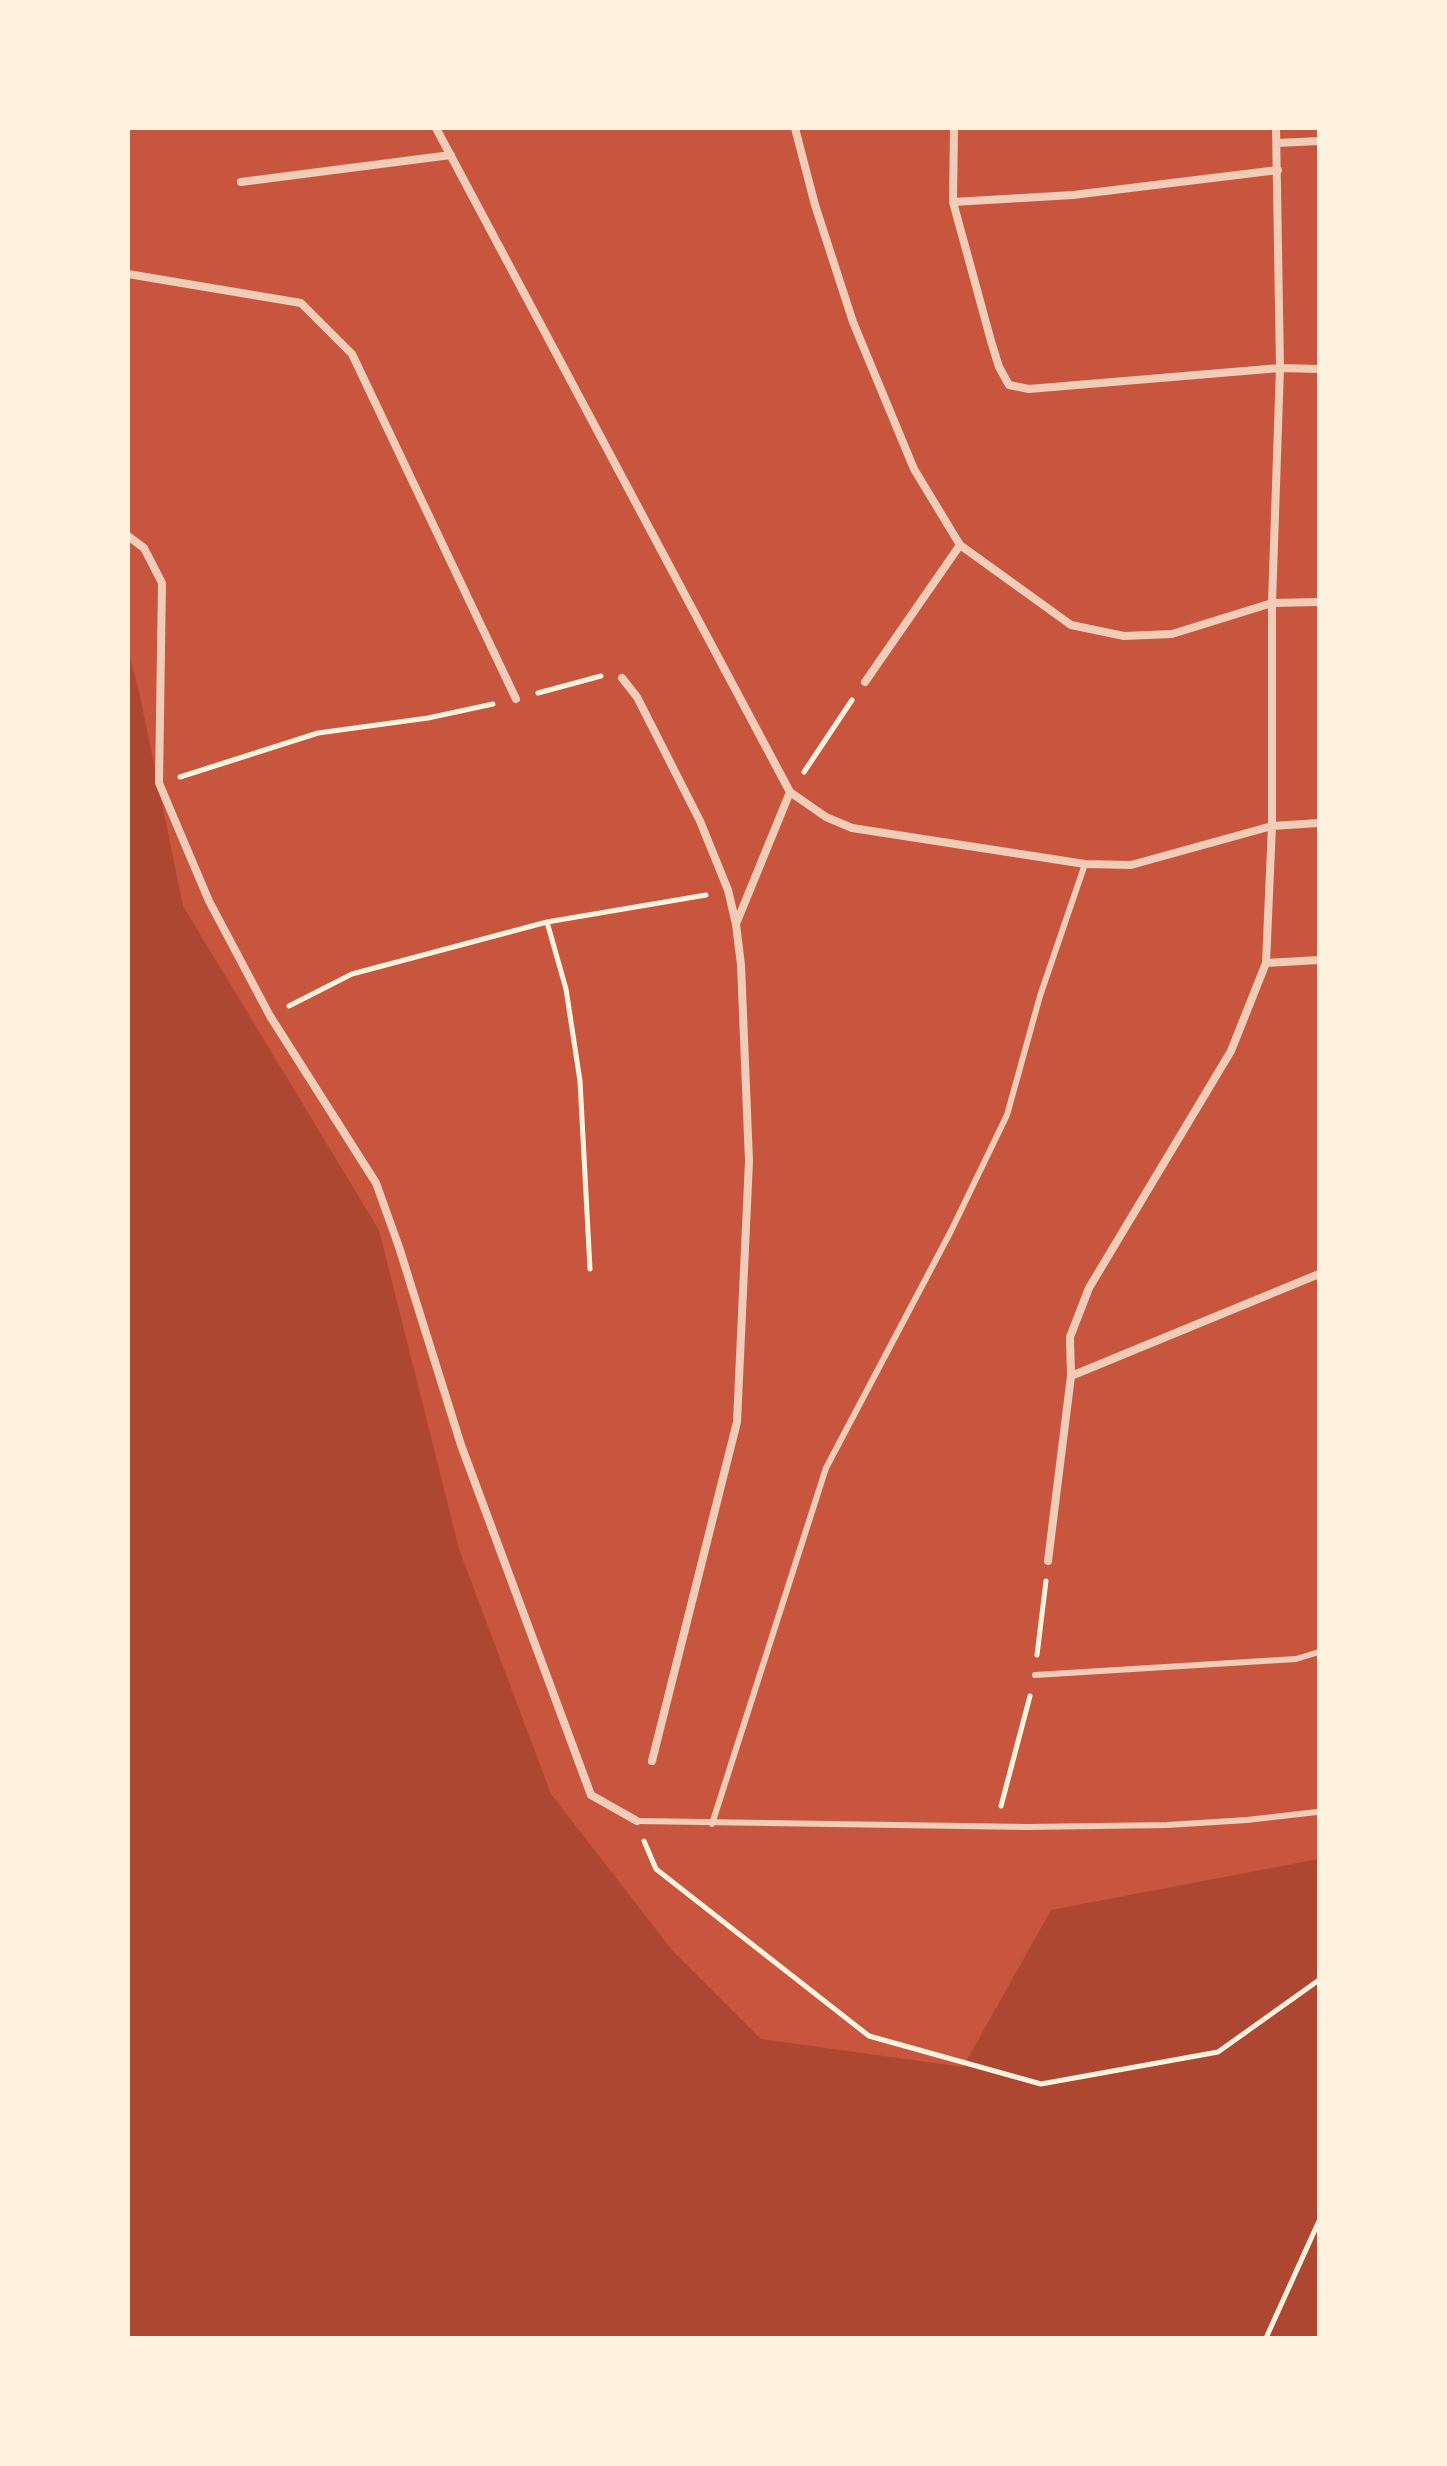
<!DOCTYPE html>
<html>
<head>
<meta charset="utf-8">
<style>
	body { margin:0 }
	#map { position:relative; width:1447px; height:2466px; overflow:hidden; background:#c8553d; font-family:"Archivo Narrow",sans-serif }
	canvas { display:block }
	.frame { position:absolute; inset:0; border:130px solid #fff3e0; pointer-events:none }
</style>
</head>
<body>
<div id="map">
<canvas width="1447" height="2466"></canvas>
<div class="frame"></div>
</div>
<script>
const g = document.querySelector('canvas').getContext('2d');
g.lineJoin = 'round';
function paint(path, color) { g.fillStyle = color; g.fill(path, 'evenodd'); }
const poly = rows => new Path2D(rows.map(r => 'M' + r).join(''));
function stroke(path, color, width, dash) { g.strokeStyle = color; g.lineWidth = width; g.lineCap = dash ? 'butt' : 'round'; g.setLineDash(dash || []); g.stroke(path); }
const green = poly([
	[128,650,140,696,183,906,379,1230,459,1549,551,1794,672,1950,761,2039,963,2067,1051,1910,1319,1859,1319,2338,128,2338]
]);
const path = poly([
	[538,693,601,676],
	[804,772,852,700],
	[180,777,318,733,428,718,493,704],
	[547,922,566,989,580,1081,590,1269],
	[289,1006,352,974,547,922,706,895],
	[1037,1655,1046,1581],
	[1001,1806,1030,1696],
	[644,1841,656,1869,869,2036,1041,2084,1218,2052,1319,1980],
	[1266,2338,1319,2221]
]);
const service = poly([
	[1035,1675,1296,1659,1319,1652],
	[637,1821,1027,1827,1167,1825,1247,1820,1317,1812],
	[712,1824,826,1468,951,1231,1007,1115,1040,996,1085,864]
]);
const minor = poly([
	[436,128,790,792,826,817,852,828,1085,864,1131,865,1272,826,1319,823],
	[795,128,815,205,853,322,914,469,960,545,1071,625,1124,636,1172,634,1272,603,1319,602],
	[954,128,953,202,991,341,999,367,1009,385,1029,389,1280,368,1319,369],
	[1277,143,1319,141],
	[241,182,451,155],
	[953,202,1073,195,1278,170],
	[128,274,301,303,352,354,516,699],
	[128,536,144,548,162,583,159,783,209,901,270,1016,376,1183,399,1247,461,1445,591,1795,637,1821],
	[622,678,637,697,700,821,728,890,736,924,741,965,749,1161,737,1422,652,1761],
	[865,682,960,545],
	[736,924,790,792],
	[1266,963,1319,960],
	[1071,1376,1319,1274],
	[1048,1561,1071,1376,1070,1337,1089,1288,1231,1051,1266,963,1272,826,1272,603,1280,368,1276,128]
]);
paint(green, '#ae4732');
stroke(path, '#fff3e0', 5);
stroke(service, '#f1ccb7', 6);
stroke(minor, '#f1ccb7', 8);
</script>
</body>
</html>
